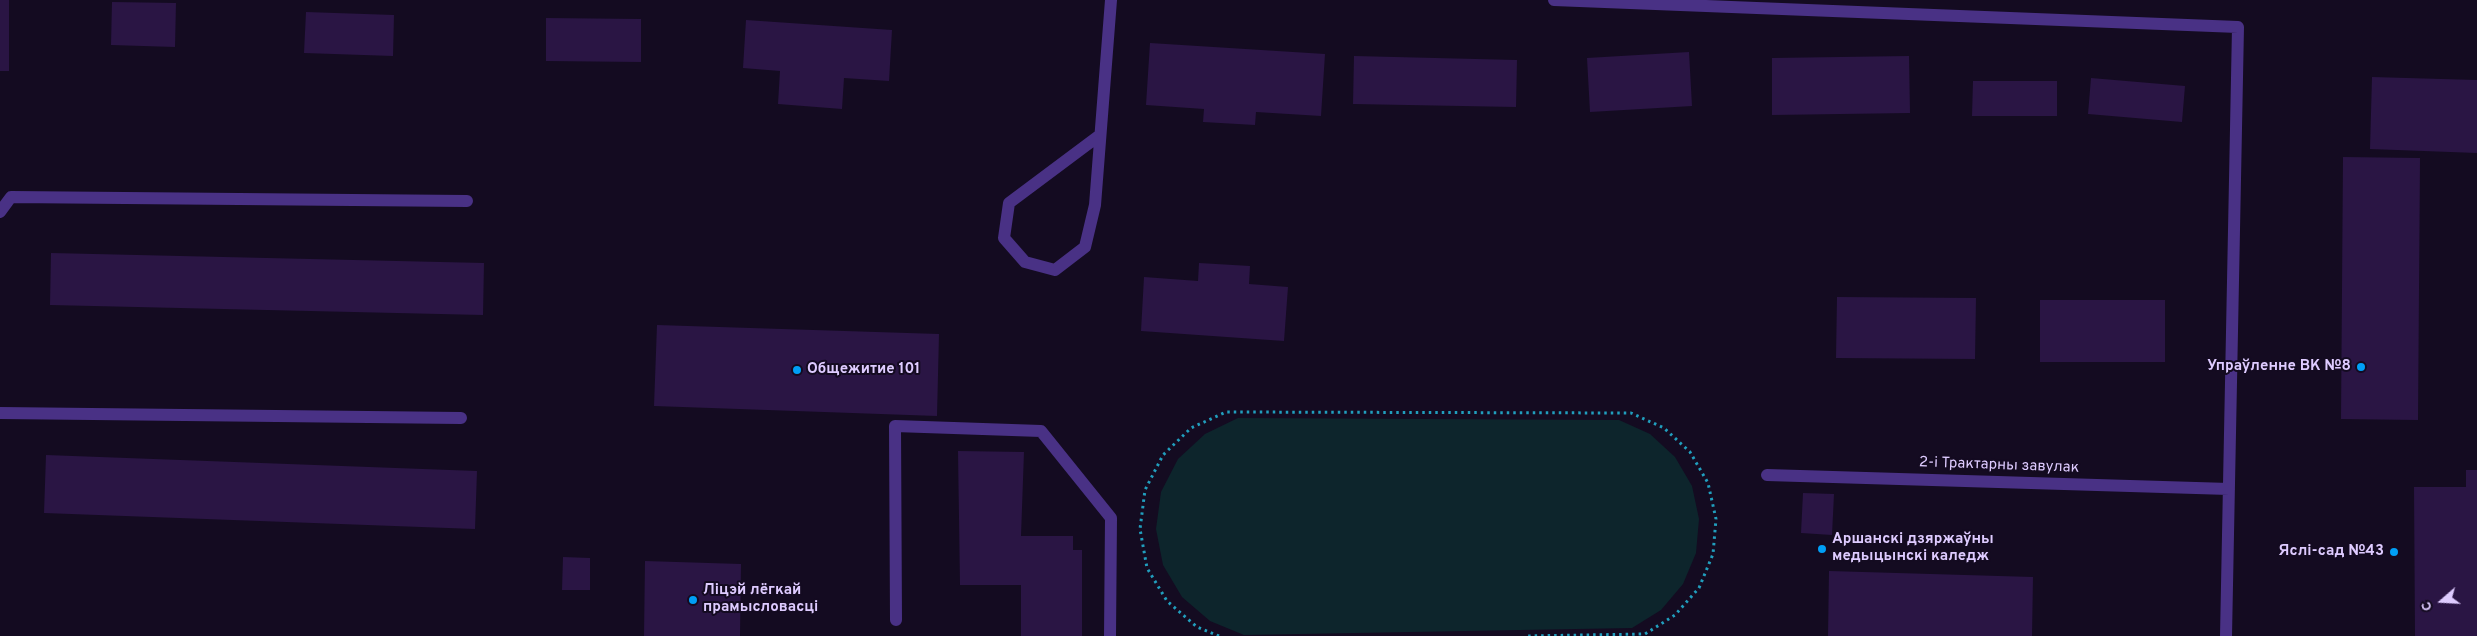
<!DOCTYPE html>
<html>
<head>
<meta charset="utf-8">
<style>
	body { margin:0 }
	#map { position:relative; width:2477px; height:636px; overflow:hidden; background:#140b21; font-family:Overpass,sans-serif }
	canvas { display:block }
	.north { position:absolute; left:2417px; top:576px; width:50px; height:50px; -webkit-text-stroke:4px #140b21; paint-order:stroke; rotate:251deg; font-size:14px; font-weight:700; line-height:20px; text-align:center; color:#decbff }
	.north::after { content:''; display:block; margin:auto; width:18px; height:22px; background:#decbff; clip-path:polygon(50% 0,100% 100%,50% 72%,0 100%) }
</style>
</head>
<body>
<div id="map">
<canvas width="2477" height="636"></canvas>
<div class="north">С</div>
</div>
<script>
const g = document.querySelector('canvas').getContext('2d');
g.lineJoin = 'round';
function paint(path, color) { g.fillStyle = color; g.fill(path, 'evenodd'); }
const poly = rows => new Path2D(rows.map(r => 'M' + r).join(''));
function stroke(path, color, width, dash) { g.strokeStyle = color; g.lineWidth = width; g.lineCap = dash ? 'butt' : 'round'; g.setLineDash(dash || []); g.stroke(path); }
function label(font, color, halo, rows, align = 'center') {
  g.font = font + ' Overpass,sans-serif'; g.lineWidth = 4; g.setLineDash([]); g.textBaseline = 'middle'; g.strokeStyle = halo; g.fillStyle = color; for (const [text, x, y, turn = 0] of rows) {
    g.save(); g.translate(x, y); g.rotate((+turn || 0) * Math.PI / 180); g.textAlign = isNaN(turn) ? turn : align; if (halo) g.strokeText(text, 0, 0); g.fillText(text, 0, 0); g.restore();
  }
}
const green = poly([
	[1238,418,1619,420,1650,434,1675,457,1692,486,1699,519,1696,553,1683,584,1661,610,1632,628,1244,635,1210,621,1182,597,1163,565,1156,529,1161,492,1178,459,1205,434]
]);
const building = poly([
	[0,0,9,0,9,71,0,71],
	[112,2,176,3,175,47,111,45],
	[306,12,394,15,393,56,304,53],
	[546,18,641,19,641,62,546,61],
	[746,20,892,30,889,81,844,78,842,109,778,104,780,71,743,68],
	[1150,43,1325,54,1321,116,1256,112,1255,125,1203,122,1204,109,1146,105],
	[1689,52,1692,106,1590,112,1587,58],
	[1354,56,1517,60,1516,107,1353,104],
	[1909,56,1910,113,1772,115,1772,58],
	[2372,77,2477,80,2477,153,2370,149],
	[2091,78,2185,86,2182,122,2088,114],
	[1973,81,2057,81,2057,116,1972,116],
	[2343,157,2420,158,2418,420,2341,419],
	[51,253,484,263,483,315,50,305],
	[1199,263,1250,266,1249,284,1288,287,1284,341,1141,331,1144,277,1198,281],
	[1837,297,1976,298,1975,359,1836,358],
	[2040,300,2165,300,2165,362,2040,362],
	[657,325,939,334,937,416,654,406],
	[958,451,1024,452,1021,536,1073,536,1073,550,1082,550,1082,636,1021,636,1021,585,960,585],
	[46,455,477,471,475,529,44,513],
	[2466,470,2477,470,2477,636,2415,636,2414,487,2466,487],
	[1803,493,1834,494,1832,535,1801,533],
	[563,557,590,558,590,590,562,590],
	[645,561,741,564,740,636,644,636],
	[1829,571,2033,577,2032,636,1828,636]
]);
const path = poly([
	[1219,636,1197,627,1167,601,1147,568,1140,529,1145,490,1163,455,1191,428,1226,412,1631,413,1664,428,1690,452,1708,483,1716,519,1713,554,1699,588,1675,615,1645,634,1525,636]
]);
const service = poly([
	[1100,135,1009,203,1004,238,1025,262,1055,270,1085,247,1095,205,1111,0],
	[0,212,11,197,467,201],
	[0,413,461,418],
	[896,620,895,426,1041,431,1111,518,1110,636]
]);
const minor = poly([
	[1554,0,2238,27,2226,636],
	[1767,475,2229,489]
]);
const markers = [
	[2361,367,5,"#009ff6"],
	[797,370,5,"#009ff6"],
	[1822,549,5,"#009ff6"],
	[2394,552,5,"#009ff6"],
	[693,600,5,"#009ff6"]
];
const poiNames = [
	["Упраўленне ВК №8",2351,367,"right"],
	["Общежитие 101",807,370],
	["Аршанскі дзяржаўны",1832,540],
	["медыцынскі каледж",1832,557],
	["Яслі-сад №43",2384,552,"right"],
	["Ліцэй лёгкай",703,591],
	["прамысловасці",703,608]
];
const streetNames = [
	["2-і Трактарны завулак",1999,466,2]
];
paint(green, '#0d252c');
paint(building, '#2a1544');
stroke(path, '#219ebd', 3, [2.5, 4]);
stroke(service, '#493185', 12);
stroke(minor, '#493185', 12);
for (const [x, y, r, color] of markers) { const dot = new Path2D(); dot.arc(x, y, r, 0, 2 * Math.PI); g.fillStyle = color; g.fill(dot); stroke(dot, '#140b21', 2); }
label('bold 15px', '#decbff', '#140b21', poiNames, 'left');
label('15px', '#decbff', '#140b21', streetNames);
</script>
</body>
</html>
